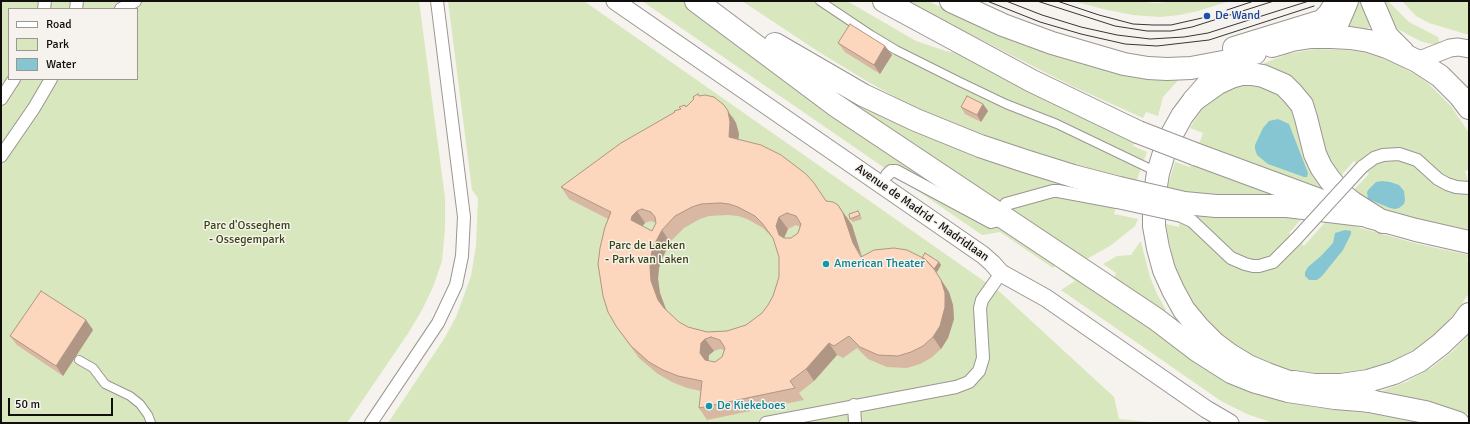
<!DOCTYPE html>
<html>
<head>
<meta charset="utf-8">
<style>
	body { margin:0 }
	#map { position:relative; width:1470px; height:424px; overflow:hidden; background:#f6f2ee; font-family:Signika,sans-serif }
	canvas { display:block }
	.frame { position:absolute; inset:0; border:2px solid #100f0e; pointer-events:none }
	.legend { position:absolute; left:8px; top:8px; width:130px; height:72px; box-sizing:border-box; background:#f6f2ee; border:1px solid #9a9794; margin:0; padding:5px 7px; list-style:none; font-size:12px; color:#100f0e }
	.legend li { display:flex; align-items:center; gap:8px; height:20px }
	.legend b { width:20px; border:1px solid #9a9794 }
	.scale { position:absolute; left:8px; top:398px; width:105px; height:18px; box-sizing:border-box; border:2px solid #100f0e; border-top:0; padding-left:5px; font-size:12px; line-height:14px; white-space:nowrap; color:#100f0e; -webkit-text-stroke:3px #f6f2ee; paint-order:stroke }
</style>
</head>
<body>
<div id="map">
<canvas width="1470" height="424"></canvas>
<div class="frame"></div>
<ul class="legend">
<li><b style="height:5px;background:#fff"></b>Road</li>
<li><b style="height:11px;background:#d8e7bd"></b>Park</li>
<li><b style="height:11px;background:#85c6d2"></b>Water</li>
</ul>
<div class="scale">50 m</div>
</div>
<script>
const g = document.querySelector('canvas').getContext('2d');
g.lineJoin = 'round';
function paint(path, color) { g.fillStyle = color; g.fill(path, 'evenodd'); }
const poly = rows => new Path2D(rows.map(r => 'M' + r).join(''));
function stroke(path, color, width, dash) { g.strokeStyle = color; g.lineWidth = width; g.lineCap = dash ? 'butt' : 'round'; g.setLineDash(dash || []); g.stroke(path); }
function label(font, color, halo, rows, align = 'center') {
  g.font = font + ' Signika,sans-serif'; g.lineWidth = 3; g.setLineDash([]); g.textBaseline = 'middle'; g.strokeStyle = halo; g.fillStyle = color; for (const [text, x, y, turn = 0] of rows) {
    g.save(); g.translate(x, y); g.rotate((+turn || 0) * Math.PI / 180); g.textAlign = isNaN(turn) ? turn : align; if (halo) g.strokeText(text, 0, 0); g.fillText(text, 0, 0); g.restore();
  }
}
const green = poly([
	[1,1,419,1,445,198,445,228,442,261,433,287,422,310,407,335,347,423,1,423],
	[9,9,137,9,137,79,9,79],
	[448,1,584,1,1001,293,1114,397,1119,419,1158,423,388,423,444,339,456,317,471,276,476,246,478,198,472,190],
	[642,1,686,1,1238,385,1275,399,1314,407,1374,414,1417,423,1273,423,1247,414,1221,401,1061,290,1075,281,1055,266,1053,268,1000,232,982,235],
	[742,1,847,1,916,41,946,51,963,54,1135,139,1133,146,1147,152,1136,182,1120,184,949,124,913,107,865,80,819,52],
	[905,1,928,1,953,13,1182,76,1163,97,1158,116,1146,112,1143,118,1072,86],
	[1073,1,1131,1,1156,3,1181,1,1230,1,1198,11,1179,15,1160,17,1133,15,1103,9],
	[1352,1,1364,1,1371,25,1368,29,1366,29,1347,26],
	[1378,1,1388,1,1409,22,1438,37,1440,44,1431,44,1420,41,1392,26],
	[1402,1,1469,1,1469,35,1429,23,1416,16],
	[1316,49,1346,50,1362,52,1391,61,1418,76,1430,85,1451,106,1469,133,1469,170,1465,171,1469,185,1469,231,1424,222,1379,209,1350,194,1369,174,1354,161,1336,181,1314,130,1255,67,1287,54],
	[1249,80,1289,96,1328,193,1198,147,1203,133,1190,128,1207,102,1220,89],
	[861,100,1118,197,1114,214,1138,219,1135,226,1110,246,1085,260,857,107],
	[1175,162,1190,167,1192,162,1274,191,1275,197,1184,199,1186,192,1167,188],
	[1182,211,1305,215,1289,233,1304,246,1328,219,1418,244,1469,255,1467,260,1469,261,1469,293,1458,310,1437,333,1419,347,1390,363,1372,369,1347,374,1323,375,1298,372,1285,369,1258,359,1230,342,1214,328,1200,313,1188,296,1180,279,1173,261,1166,224,1179,227],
	[1140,242,1141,242,1150,277,1157,294,1166,310,1162,312,1114,279,1116,273,1103,264,1117,256,1131,255],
	[1469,334,1469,414,1423,400,1381,391,1406,382,1431,368,1453,351]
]);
const water = poly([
	[1278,119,1289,124,1308,173,1307,177,1304,177,1268,164,1257,155,1255,149,1255,145,1263,128,1269,121],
	[1382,181,1390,182,1399,185,1404,191,1405,200,1404,204,1399,208,1395,209,1390,208,1368,199,1367,192,1369,189,1376,182],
	[1345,230,1351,231,1351,234,1343,250,1322,276,1317,280,1309,280,1305,276,1305,272,1308,267,1321,256,1333,243,1335,233]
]);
const service = poly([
	[820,1,871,35,896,50,958,81,1006,104,1057,124,1157,172],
	[79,360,93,368,105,384,130,396,140,404,148,415,151,423]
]);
const pedestrian = poly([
	[44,9,45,1],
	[76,9,77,1],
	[121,9,135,1],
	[1,99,14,79],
	[1,156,34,108,51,79],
	[1362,167,1374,158,1383,155,1399,154,1417,160,1438,179,1447,184,1456,187,1469,188],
	[887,175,891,171,896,171,991,222,995,221,1006,204,1053,191,1058,191,1117,202],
	[1181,216,1192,221,1231,258,1245,264,1253,266,1259,266,1273,262,1296,239],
	[854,405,855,423],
	[371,423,438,323,456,285,462,256,464,217,437,1],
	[766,423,956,387,969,382,979,371,983,358,980,308,982,300,1001,273]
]);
const minor = poly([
	[615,1,983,255,992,263,1001,273,1046,298,1206,409,1230,423],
	[1417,61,1450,48,1458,47,1469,49]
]);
const secondary = poly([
	[1372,1,1387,36,1403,52],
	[1331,37,1336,27,1347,1],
	[1272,46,1292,40,1311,37,1331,37,1350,38,1369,41,1387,47,1417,61,1440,76,1460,96,1469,108],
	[1207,85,1194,100,1182,116,1172,134,1164,153,1158,173,1154,199,1154,226,1158,248,1164,270,1173,290,1184,310,1198,327,1214,343,1230,355,1248,366,1267,374,1289,382],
	[1294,382,1314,385,1341,385,1368,381,1394,373,1419,361,1441,344,1461,325,1469,314],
	[1354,398,1425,412,1458,423]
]);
const primary = poly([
	[1194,100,1218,83,1231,77,1242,74,1252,74,1263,76,1284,85,1292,93,1302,105,1306,118,1315,154,1321,167,1330,180,1343,195,1353,203,1383,222],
	[1369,217,1416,230,1469,242]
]);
const trunk = poly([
	[696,1,835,105,1156,319,1198,351,1231,372,1256,382,1288,391,1335,398,1372,401],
	[884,1,1032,81,1138,132],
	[951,1,1003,25,1052,43,1124,64,1148,68,1167,69,1191,68,1223,62,1255,53],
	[775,44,863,95,916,120,980,146,1025,161,1073,176,1119,188],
	[1234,48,1322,21,1329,14,1337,1],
	[1195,154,1325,202],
	[1184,203,1216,206,1287,206,1362,215]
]);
const tram = poly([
	[987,1,1040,22,1081,34,1125,44,1157,46,1209,40,1314,6],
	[1006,1,1042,15,1081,27,1117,35,1150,39,1184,37,1208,33,1309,1],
	[1037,1,1115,26,1147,31,1171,31,1192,27,1274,1],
	[1057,1,1099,15,1133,24,1153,25,1171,25,1202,18],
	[1227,10,1254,1]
]);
const pedestrianBridge = poly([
	[1117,202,1181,216],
	[1296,239,1362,167]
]);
const trunkBridge = poly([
	[1138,132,1195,154],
	[1119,188,1184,203]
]);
const wall = poly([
	[838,43,885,46,892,55,880,74,845,52],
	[698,94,700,96,733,117,736,123,739,134,738,139,827,201,847,217,852,225,862,256,922,258,939,262,941,265,937,272,936,272,949,292,953,305,954,319,948,338,941,349,931,358,920,364,907,368,887,367,868,359,857,348,843,358,837,355,814,381,799,393,804,400,707,420,699,408,701,391,687,388,672,382,658,374,639,358,616,326,608,219,569,199,561,187,681,109,686,107],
	[728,215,738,216,747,219,763,228,773,238,779,257,779,277,773,296,768,305,762,313,746,325,727,331,707,332,688,327,679,322,666,310,660,293,658,279,659,268,662,259,670,242,684,228,700,219,709,216],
	[651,221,656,223,652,231,642,226,645,223],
	[796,225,800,227,798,233,791,238,784,238,788,229],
	[720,349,724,350,722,357,715,362,709,361,709,355,714,351],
	[983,104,988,111,981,122,965,114,961,107],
	[860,214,862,219,853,222,850,219],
	[86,320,93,330,63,376,17,345,10,336]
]);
const shadedWall = poly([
	[885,46,892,55,880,74,874,65],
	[983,104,988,111,981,122,977,115],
	[724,105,736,123,739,134,737,149,729,137],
	[838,205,852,225,861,255,870,269,853,243],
	[637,211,645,223,641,228,631,220,632,216],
	[779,217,788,229,784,238,779,235,776,226],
	[662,230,670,242,662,259,659,268,658,279,660,293,667,312,658,300,651,281,650,267,651,256,653,247],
	[939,262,941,265,937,272,934,269],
	[934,269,949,292,953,305,954,319,948,338,941,349,933,337],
	[86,320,93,330,63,376,56,366],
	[705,339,714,351,709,355,708,365,700,353,701,343],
	[829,343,837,355,814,381,806,369]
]);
const building = poly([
	[850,24,885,46,874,65,838,43,850,24],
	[698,94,699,96,705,95,714,97,724,105,728,111,730,122,729,137,761,145,781,155,806,174,814,183,826,201,833,202,838,205,843,213,853,243,861,257,874,250,894,248,907,250,925,259,934,269,941,280,945,293,945,307,940,326,933,337,923,346,911,352,898,356,878,355,860,347,849,336,834,346,829,343,806,369,790,381,795,388,699,408,702,381,678,376,663,370,649,362,631,346,616,326,608,312,603,296,598,264,600,248,605,227,611,212,561,187,621,143,675,112,674,111,681,109,679,107,685,105,686,107,694,99,693,97,698,94],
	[720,203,729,204,738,207,755,216,762,223,773,238,779,257,779,277,773,296,768,305,762,313,746,325,727,331,707,332,688,327,679,322,664,308,658,300,651,281,650,267,651,256,653,247,662,230,675,216,692,207,701,204,720,203],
	[642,209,651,212,655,217,656,223,652,231,631,220,632,216,637,211,642,209],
	[787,213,796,216,801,224,798,233,791,238,784,238,779,235,776,226,779,217,787,213],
	[711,337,720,340,725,348,722,357,715,362,705,360,700,353,701,343,705,339,711,337],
	[967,96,983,104,977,115,961,107,967,96],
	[858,211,860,215,850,219,849,214,858,211],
	[925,253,939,262,934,269,925,259,922,258,925,253],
	[41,291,86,320,56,366,10,336,41,291]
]);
const markers = [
	[1207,16,4,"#1a4fb4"],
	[826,264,4,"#0f9aa8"],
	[709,406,4,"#0f9aa8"]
];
const transitNames = [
	["De Wand",1215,16]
];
const streetNames = [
	["Avenue de Madrid - Madridlaan",922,213,35]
];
const parkNames = [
	["Parc d'Osseghem",247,226],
	["- Ossegempark",247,240],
	["Parc de Laeken",647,246],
	["- Park van Laken",647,260]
];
const cultureNames = [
	["American Theater",834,264],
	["De Kiekeboes",717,406]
];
paint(green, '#d8e7bd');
paint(water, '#85c6d2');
stroke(service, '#9a9692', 10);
stroke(pedestrian, '#9a9692', 14);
stroke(minor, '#9a9692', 19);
stroke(secondary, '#9a9692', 24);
stroke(primary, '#9a9692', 24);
stroke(trunk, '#9a9692', 24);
stroke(service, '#fff', 8);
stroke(pedestrian, '#fff', 12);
stroke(minor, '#fff', 17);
stroke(secondary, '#fff', 22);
stroke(primary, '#fff', 22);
stroke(trunk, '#fff', 22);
stroke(tram, '#373634', 1);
stroke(pedestrianBridge, '#9a9692', 14, []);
stroke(trunkBridge, '#9a9692', 24, []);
stroke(pedestrianBridge, '#fff', 12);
stroke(trunkBridge, '#fff', 22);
paint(wall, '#d9b8a3');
paint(shadedWall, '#b09684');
paint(building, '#fcd6bd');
stroke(building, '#b09684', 1);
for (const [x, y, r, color] of markers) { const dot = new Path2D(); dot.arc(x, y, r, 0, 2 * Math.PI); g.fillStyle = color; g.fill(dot); stroke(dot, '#f6f2ee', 1.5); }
label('12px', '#164399', '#f6f2ee', transitNames, 'left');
label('12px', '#100f0e', '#f6f2ee', streetNames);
label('12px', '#374610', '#f6f2ee', parkNames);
label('12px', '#0d838f', '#f6f2ee', cultureNames, 'left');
</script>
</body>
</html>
